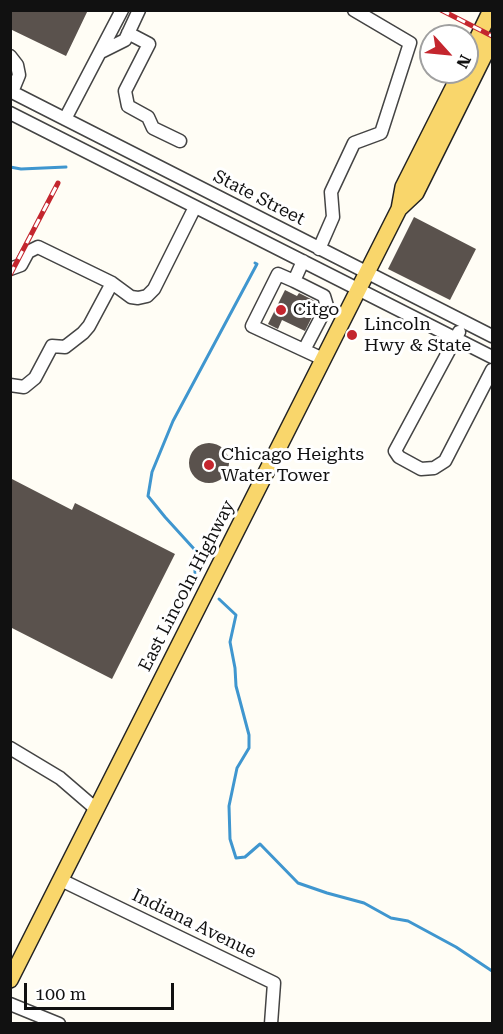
<!DOCTYPE html>
<html>
<head>
<meta charset="utf-8">
<style>
	body { margin:0 }
	#map { position:relative; width:503px; height:1034px; overflow:hidden; background:#fffdf5; font-family:"Roboto Serif",serif }
	canvas { display:block }
	.frame { position:absolute; inset:0; border:12px solid #111; pointer-events:none }
	.north { position:absolute; left:419px; top:24px; width:60px; height:60px; box-sizing:border-box; background:#fff; border:2px solid #a0a0a0; border-radius:50%; rotate:117deg; font-size:16px; font-weight:700; line-height:24px; text-align:center; color:#111 }
	.north::after { content:''; display:block; margin:auto; width:21px; height:27px; background:#c4262e; clip-path:polygon(50% 0,100% 100%,50% 72%,0 100%) }
	.scale { position:absolute; left:24px; top:983px; width:150px; height:27px; box-sizing:border-box; border:3px solid #111; border-top:0; padding-left:8px; font-size:18px; line-height:21px; white-space:nowrap; color:#111; -webkit-text-stroke:4px #fff; paint-order:stroke }
</style>
</head>
<body>
<div id="map">
<canvas width="503" height="1034"></canvas>
<div class="frame"></div>
<div class="north">N</div>
<div class="scale">100 m</div>
</div>
<script>
const g = document.querySelector('canvas').getContext('2d');
g.lineJoin = 'round';
const poly = rows => new Path2D(rows.map(r => 'M' + r).join(''));
function stroke(path, color, width, dash) { g.strokeStyle = color; g.lineWidth = width; g.lineCap = dash ? 'butt' : 'round'; g.setLineDash(dash || []); g.stroke(path); }
function paint(path, color) { g.fillStyle = color; g.fill(path, 'evenodd'); }
function label(font, color, halo, rows, align = 'center') {
  g.font = font + ' "Roboto Serif",serif'; g.lineWidth = 6; g.setLineDash([]); g.textBaseline = 'middle'; g.strokeStyle = halo; g.fillStyle = color; for (const [text, x, y, turn = 0] of rows) {
    g.save(); g.translate(x, y); g.rotate((+turn || 0) * Math.PI / 180); g.textAlign = isNaN(turn) ? turn : align; if (halo) g.strokeText(text, 0, 0); g.fillText(text, 0, 0); g.restore();
  }
}
const stream = poly([
	[10,167,21,169,66,167],
	[195,582,195,550,165,517,148,496,152,472,173,421,257,264,255,263],
	[219,599,236,615,230,642,235,668,236,686,249,735,249,748,237,768,229,806,230,839,236,858,245,857,260,844,298,883,327,893,364,903,391,918,408,921,456,947,492,971]
]);
const building = poly([
	[10,10,88,10,66,56,10,29],
	[414,217,476,249,450,300,388,269],
	[285,290,297,296,299,293,317,302,318,305,305,331,282,320,278,329,268,324],
	'189 463a20 20 0 1 1 40 0a20 20 0 1 1-40 0Z',
	[10,478,72,510,75,503,175,554,112,679,10,627]
]);
const minor = poly([
	[128,33,149,44,125,91,128,106,148,117,153,128,180,141],
	[101,52,125,40,139,10],
	[10,56,17,65,19,75,12,92],
	[10,91,492,336],
	[10,113,492,357],
	[65,119,122,10],
	[319,249,333,217,331,192,354,143,381,133,410,43,354,10],
	[303,261,294,281,278,274,252,326,323,359],
	[10,269,21,265,28,252,38,247,112,283,131,297,138,298,147,296,154,289,195,207],
	[294,281,324,296,327,306,304,350],
	[459,332,395,451,399,457,421,469,434,468,445,461,492,370],
	[10,385,24,387,35,378,52,346,65,347,83,333,89,326,112,283],
	[10,748,60,778,96,809],
	[61,880,274,983,271,1024],
	[10,1004,59,1024]
]);
const major = poly([
	[467,60,491,10],
	[399,209,416,193,492,40],
	[10,980,399,209,403,187,461,72]
]);
const rail = poly([
	[441,10,492,36],
	[10,275,58,183]
]);
const markers = [
	[281,310,6,"#c4262e"],
	[352,335,6,"#c4262e"],
	[209,465,6,"#c4262e"]
];
const streetNames = [
	["State Street",259,198,27],
	["East Lincoln Highway",187,586,-63],
	["Indiana Avenue",194,924,26]
];
const poiNames = [
	["Citgo",293,310],
	["Lincoln",364,325],
	["Hwy & State",364,346],
	["Chicago Heights",221,455],
	["Water Tower",221,476]
];
stroke(stream, '#3f96cf', 3);
paint(building, '#5a524d');
stroke(minor, '#444', 15);
stroke(major, '#222', 18);
stroke(minor, '#fff', 12);
stroke(major, '#f9d66b', 15);
stroke(rail, '#c4262e', 5);
stroke(rail, '#fff', 3, [9]);
for (const [x, y, r, color] of markers) { const dot = new Path2D(); dot.arc(x, y, r, 0, 2 * Math.PI); g.fillStyle = color; g.fill(dot); stroke(dot, '#fff', 2); }
label('18px', '#111', '#fff', streetNames);
label('18px', '#111', '#fff', poiNames, 'left');
</script>
</body>
</html>
